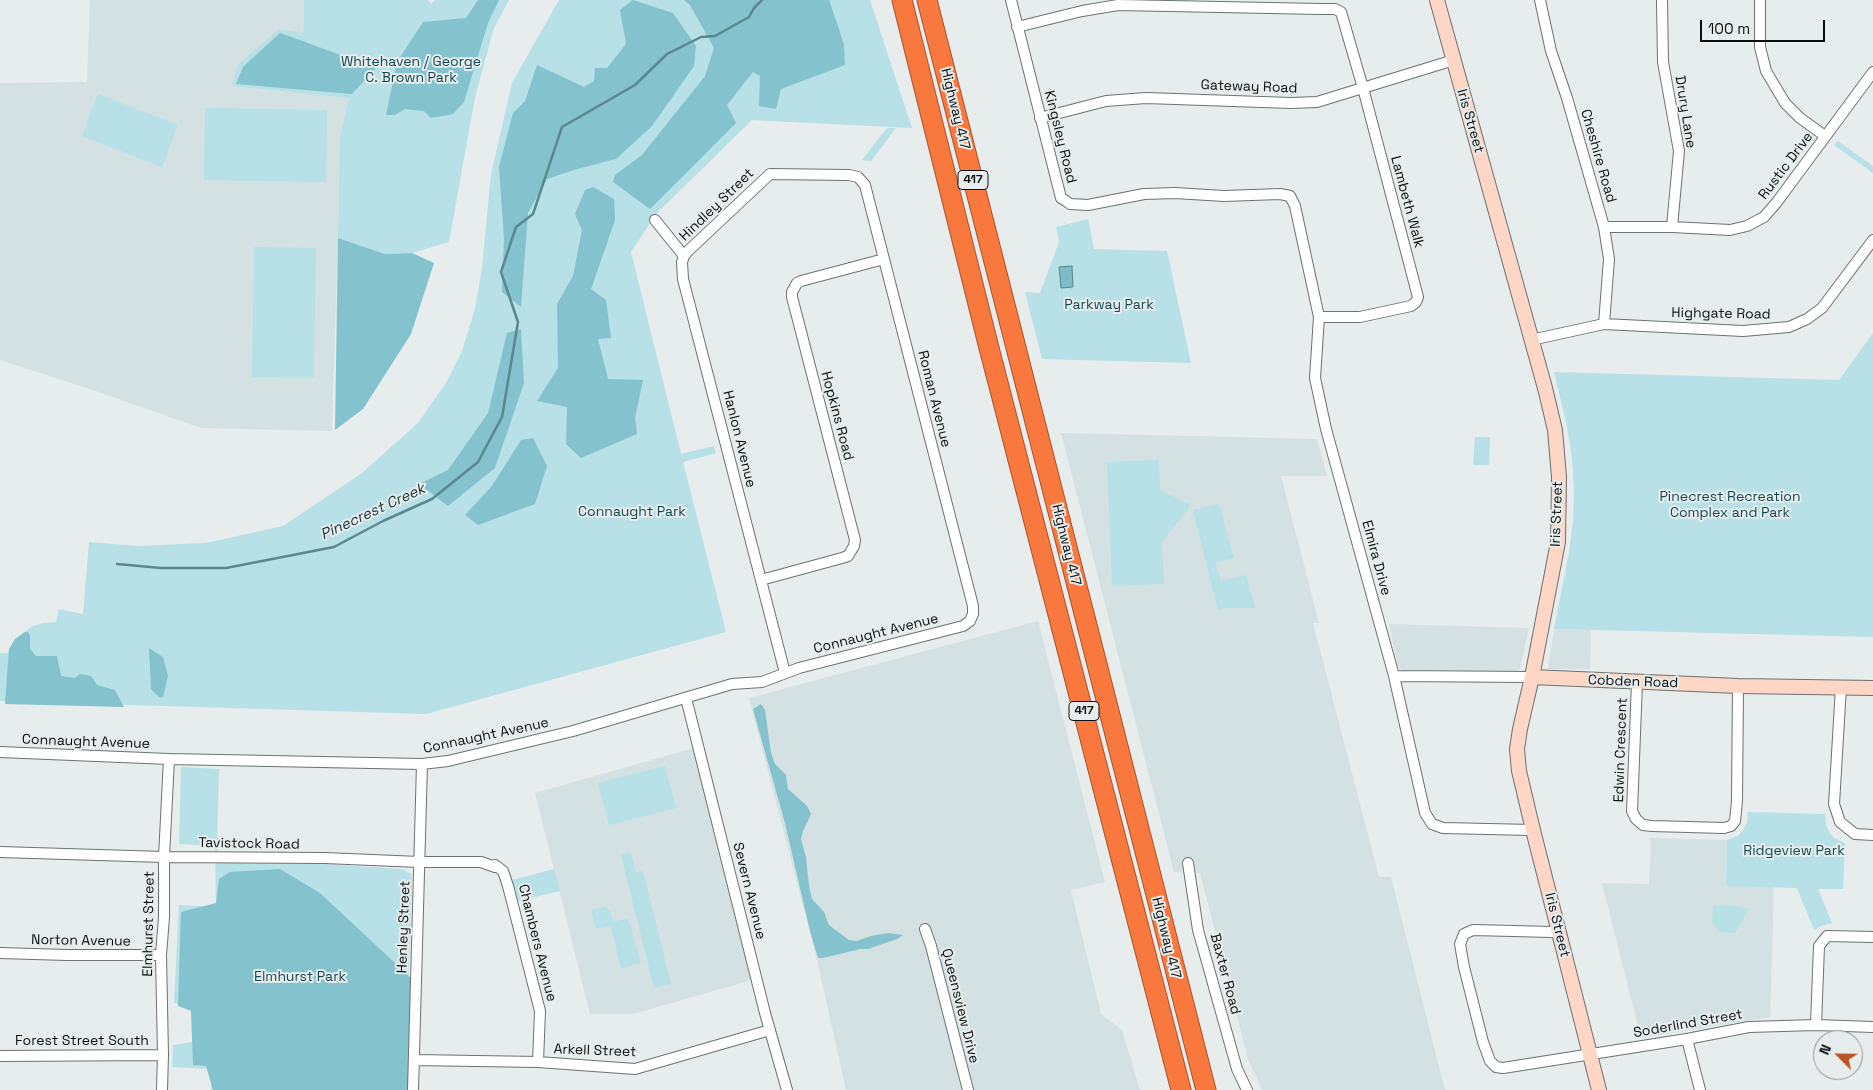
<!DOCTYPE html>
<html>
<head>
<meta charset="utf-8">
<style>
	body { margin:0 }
	#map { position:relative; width:1873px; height:1090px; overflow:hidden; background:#e7eced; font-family:"Space Grotesk",sans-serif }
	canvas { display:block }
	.north { position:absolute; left:1813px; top:1030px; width:50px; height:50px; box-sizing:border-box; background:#e7eced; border:1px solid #8f9394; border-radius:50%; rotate:293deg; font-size:14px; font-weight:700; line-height:20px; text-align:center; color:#0c0e0e }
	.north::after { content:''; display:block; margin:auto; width:18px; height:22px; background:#ba5426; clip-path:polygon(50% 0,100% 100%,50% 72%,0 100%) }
	.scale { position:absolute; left:1700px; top:20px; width:125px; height:22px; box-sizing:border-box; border:2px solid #0c0e0e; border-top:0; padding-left:6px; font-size:15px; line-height:18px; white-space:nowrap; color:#0c0e0e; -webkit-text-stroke:4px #e7eced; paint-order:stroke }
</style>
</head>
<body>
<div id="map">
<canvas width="1873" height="1090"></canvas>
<div class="north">N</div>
<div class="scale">100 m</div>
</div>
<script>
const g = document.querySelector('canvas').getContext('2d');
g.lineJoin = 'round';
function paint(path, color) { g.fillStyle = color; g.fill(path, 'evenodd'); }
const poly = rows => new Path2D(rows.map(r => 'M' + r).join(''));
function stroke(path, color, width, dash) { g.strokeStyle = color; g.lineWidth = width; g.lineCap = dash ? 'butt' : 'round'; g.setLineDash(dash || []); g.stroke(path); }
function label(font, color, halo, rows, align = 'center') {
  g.font = font + ' "Space Grotesk",sans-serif'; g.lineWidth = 4; g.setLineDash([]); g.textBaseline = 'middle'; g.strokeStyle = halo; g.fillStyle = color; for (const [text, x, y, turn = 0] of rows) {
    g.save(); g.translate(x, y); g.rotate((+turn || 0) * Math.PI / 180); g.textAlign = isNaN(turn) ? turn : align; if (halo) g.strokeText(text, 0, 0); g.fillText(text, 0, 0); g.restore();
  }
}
const built = poly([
	[90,0,304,0,303,33,233,86,349,98,339,199,332,431,201,428,90,389,0,360,0,83,87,82],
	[1061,433,1317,439,1327,476,1281,476,1319,623,1313,623,1379,877,1391,877,1445,1090,1262,1090,1261,1088,1248,1059,1200,873,1174,872],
	[1038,621,1105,882,1071,890,1101,1014,1122,1030,1140,1090,846,1090,817,960,749,698],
	[1389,624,1529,628,1520,669,1517,672,1402,670,1398,666],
	[1554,629,1591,630,1590,669,1548,669],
	[694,748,752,980,633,1014,590,1014,535,793],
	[1651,838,1727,840,1726,886,1774,887,1770,1017,1641,1038,1602,883,1649,884]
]);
const green = poly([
	[304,0,428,0,431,4,435,0,509,0,494,28,475,97,449,242,412,253,385,254,338,238,340,138,349,98,232,86,238,65,279,29,303,33],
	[559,0,870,0,912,128,752,120,656,214,631,252,681,454,714,446,716,453,683,462,726,632,426,714,0,701,0,653,8,653,15,639,33,626,44,623,56,622,59,609,83,614,89,542,138,546,206,543,283,526,362,473,418,423,446,383,462,351,475,309,482,268,491,174,512,83],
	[98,94,178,125,162,167,82,136],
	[205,108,327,110,326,182,204,180],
	[887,128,896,128,871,161,862,160],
	[1838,141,1873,166,1873,173,1834,145],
	[1088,219,1094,249,1167,251,1191,363,1042,359,1025,292,1040,293,1059,242,1056,227],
	[254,247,316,248,314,378,252,377],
	[1873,333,1873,637,1554,629,1569,552,1573,521,1574,489,1572,458,1567,426,1554,372,1839,380],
	[1475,437,1490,437,1489,465,1473,465],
	[1159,460,1160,490,1189,504,1189,508,1162,542,1164,584,1112,586,1107,462],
	[1219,504,1234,558,1215,563,1221,581,1246,575,1255,608,1224,608,1218,610,1193,510],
	[665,766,676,808,609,825,598,783],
	[181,767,219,769,217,847,221,863,325,864,401,869,412,874,405,1090,211,1090,211,1069,172,1067,173,1045,192,1042,194,1007,174,1003,179,905,216,907,215,846,179,844],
	[1748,812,1825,814,1826,825,1829,832,1834,838,1845,843,1843,889,1818,889,1832,923,1821,926,1814,930,1797,888,1726,886,1727,840,1738,836,1743,830,1747,823],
	[631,852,636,872,643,871,671,984,654,988,621,855],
	[554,869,560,891,518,901,512,880],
	[1713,906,1731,906,1749,909,1735,933,1719,932,1712,922],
	[604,907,610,910,613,922,628,918,641,962,621,969,611,926,596,929,591,910]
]);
const forest = poly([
	[478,0,499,0,488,23,464,102,453,114,431,118,424,111,405,109,395,115,386,115,397,62,423,22,466,18],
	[633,0,673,13,696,46,694,66,652,126,616,159,577,169,547,179,528,213,521,307,502,292,504,238,499,167,513,113,525,101,537,65,584,87,594,81,595,68,607,68,626,44,620,10],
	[684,0,829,0,844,44,845,65,781,89,776,109,759,106,760,76,753,72,727,105,736,123,650,209,613,182,615,175,642,155,705,76,714,48,690,5],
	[280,33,297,39,376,68,352,94,236,84,243,67],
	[593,187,614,199,615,220,591,289,606,300,611,338,598,339,608,379,643,380,635,418,637,434,581,458,566,444,567,407,537,401,558,368,557,304,573,276,582,230,575,214,585,190],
	[338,238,385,254,412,253,434,263,411,334,363,409,335,430],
	[521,329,524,383,495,468,448,506,419,484,448,470,488,413,507,333],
	[533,438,547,466,535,504,478,525,465,515,492,486,521,440],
	[25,632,28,632,30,636,30,649,36,656,57,656,61,676,75,678,80,674,91,676,97,685,115,690,124,707,5,704,9,649,15,639],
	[149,648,163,657,168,676,163,697,160,698,151,689],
	[761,704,765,710,771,753,775,764,786,775,788,789,807,806,811,814,803,831,801,839,806,858,809,886,812,899,824,912,829,925,849,940,857,941,871,936,888,933,903,935,897,939,868,949,860,949,823,958,818,958,810,931,785,823,753,709],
	[280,869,320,893,411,978,408,1090,213,1090,206,1066,193,1065,191,1011,178,1006,181,912,216,903,219,879,230,872]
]);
const water = poly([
	[1072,266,1073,287,1061,288,1059,267,1072,266]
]);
const stream = poly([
	[117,564,161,568,226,568,334,547,383,521,432,499,478,462,502,417,518,322,501,272,516,227,533,214,562,127,635,85,667,54,701,37,715,36,749,17,754,8,762,0]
]);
const street = poly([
	[1011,0,1061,198,1066,201,1070,204,1088,205,1144,194,1175,193,1224,196,1280,194,1290,196,1295,206,1319,317,1315,378,1326,429,1394,676,1425,813,1432,824,1443,828,1533,830],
	[1540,0,1551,51,1567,98,1604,227,1609,259,1604,324],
	[1662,0,1663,62,1679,151,1672,227],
	[1760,0,1760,47,1766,71,1785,103,1800,118,1825,136],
	[1017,27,1082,11,1118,5,1321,9,1335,9,1341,12,1363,88,1418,297,1416,302,1411,306,1360,317,1319,317],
	[1040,118,1106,101,1146,98,1291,103,1317,102,1454,60],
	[655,220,684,256],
	[1604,227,1672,227,1730,230,1747,226,1764,217,1777,202,1873,72],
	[1531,340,1604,324,1743,331,1789,327,1807,319,1822,308,1873,240],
	[761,580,842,558,848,556,854,546,855,540,792,297,792,292,797,283,801,281,884,259],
	[1394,676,1532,677],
	[1637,682,1632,811,1636,819,1643,825,1652,826,1724,828,1731,826,1735,821,1737,801,1738,686],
	[1841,687,1834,804,1840,822,1855,834,1873,835],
	[686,698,765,1013,787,1090],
	[0,752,169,759,422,764,448,761,573,731,732,684,762,682,799,668,963,626,970,621,973,614,973,606,865,185,858,177,849,175,770,174,688,251,684,256,682,262,683,279,785,673],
	[0,852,164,857,325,858,419,862,481,862,495,867,495,865,503,871,508,886,540,1011,538,1062],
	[1188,863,1198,930,1237,1069,1247,1090],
	[925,929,931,946,968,1090],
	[1559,930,1552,932,1473,930,1464,934,1460,944,1464,967,1483,1042,1490,1061,1496,1067,1503,1068,1687,1039,1749,1027,1816,1025,1873,1027],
	[0,953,67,955,161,955],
	[1816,1025,1819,946,1827,936,1873,937],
	[1687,1039,1700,1090],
	[0,1056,163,1055],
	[414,1060,538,1062,635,1069,770,1030],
	[162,1090,163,1055,161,955,164,917,164,857,169,759],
	[413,1090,422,764]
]);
const secondary = poly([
	[1437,0,1545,388,1555,430,1559,477,1558,542,1532,677,1520,729,1517,749,1519,771,1533,830,1599,1090],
	[1532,677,1738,686,1873,688]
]);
const highway = poly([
	[902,0,988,344,1181,1090],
	[927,0,1206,1090]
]);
const shields = [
	[973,180,30],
	[1084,711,30]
];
const shieldNames = [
	["417",973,180],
	["417",1084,711]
];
const parkNames = [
	["Whitehaven / George",411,62],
	["C. Brown Park",411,78],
	["Parkway Park",1109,305],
	["Pinecrest Recreation",1730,497],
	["Complex and Park",1730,513],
	["Connaught Park",632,512],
	["Ridgeview Park",1794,851],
	["Elmhurst Park",300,977]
];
const streetNames = [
	["Gateway Road",1249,87,2],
	["Highway 417",955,109,76],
	["Drury Lane",1685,112,81],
	["Iris Street",1470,121,74],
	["Kingsley Road",1060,137,76],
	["Cheshire Road",1598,156,74],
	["Rustic Drive",1786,166,-53],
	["Lambeth Walk",1407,202,75],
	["Hindley Street",717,205,-44],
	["Highgate Road",1721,314,1],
	["Roman Avenue",934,399,76],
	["Hopkins Road",837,416,75],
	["Hanlon Avenue",739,439,76],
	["Iris Street",1557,514,-88],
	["Highway 417",1066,545,76],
	["Elmira Drive",1376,558,75],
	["Connaught Avenue",876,634,-14],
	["Cobden Road",1633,682,2],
	["Connaught Avenue",486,736,-12],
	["Connaught Avenue",86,742,2],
	["Edwin Crescent",1621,750,-88],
	["Tavistock Road",249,844,1],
	["Severn Avenue",749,891,76],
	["Elmhurst Street",149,924,-89],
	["Iris Street",1557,925,76],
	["Henley Street",404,927,-88],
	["Highway 417",1166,938,76],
	["Norton Avenue",81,941,1],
	["Chambers Avenue",537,943,76],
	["Baxter Road",1225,974,75],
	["Queensview Drive",960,1006,76],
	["Soderlind Street",1688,1024,-10],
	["Forest Street South",82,1041],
	["Arkell Street",595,1051,2]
];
const waterNames = [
	["Pinecrest Creek",373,512,-25]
];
paint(built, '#d3e1e3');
paint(green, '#b7e0e7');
paint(forest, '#84c2cd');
paint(water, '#7dbbc6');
stroke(water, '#5b878f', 1);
stroke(stream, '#5b878f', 2.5);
stroke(street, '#6c7171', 12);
stroke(secondary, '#6c7171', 16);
stroke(highway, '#a6532d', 21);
stroke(street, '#fff', 10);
stroke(secondary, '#fdd6c5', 14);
stroke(highway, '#f9783e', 19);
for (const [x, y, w] of shields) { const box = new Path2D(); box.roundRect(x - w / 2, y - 9.5, w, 19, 4); g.fillStyle = '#e7eced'; g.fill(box); stroke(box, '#0c0e0e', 1); }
label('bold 12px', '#0c0e0e', null, shieldNames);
label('14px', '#134a52', '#e7eced', parkNames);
label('14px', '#0c0e0e', '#e7eced', streetNames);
label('italic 15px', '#133338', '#e7eced', waterNames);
</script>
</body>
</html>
